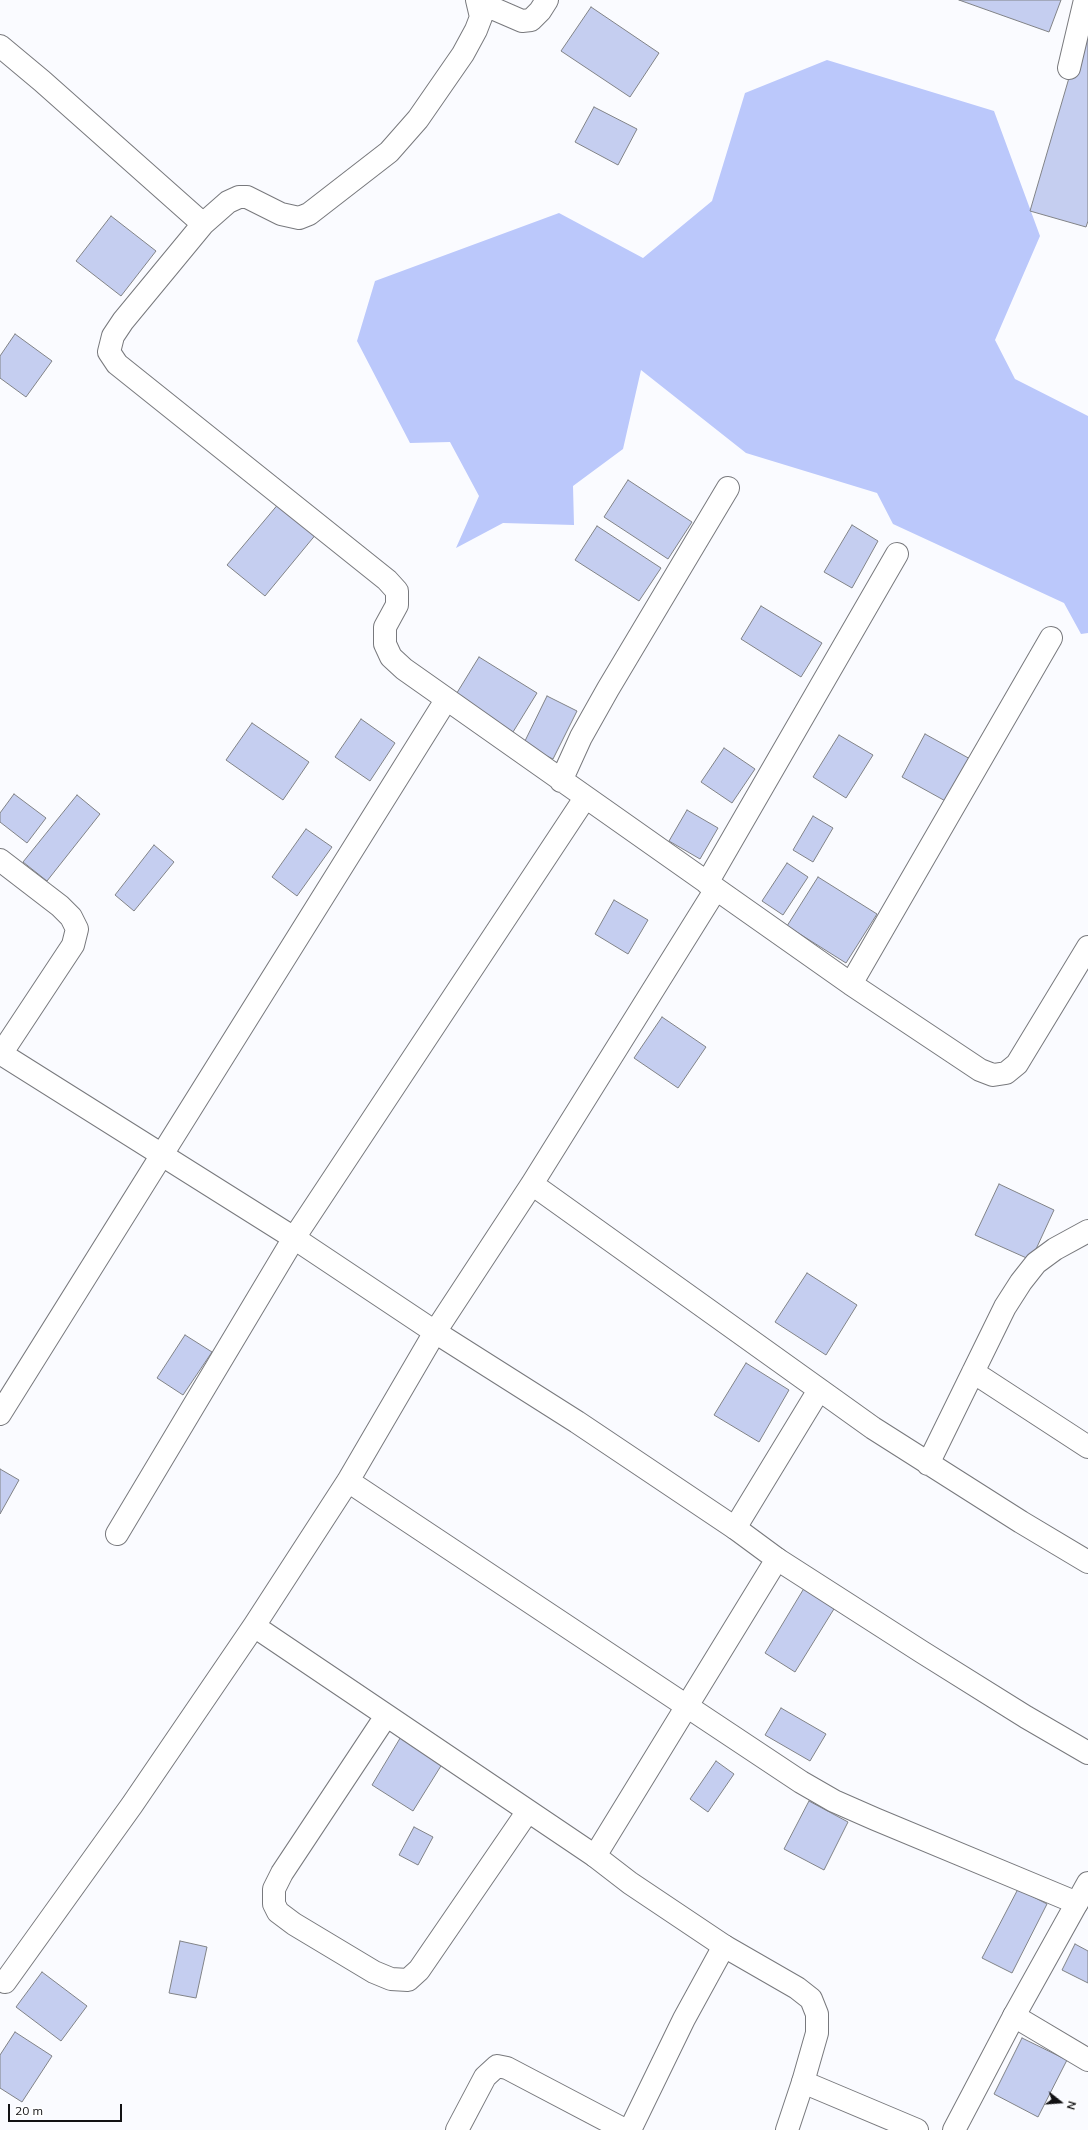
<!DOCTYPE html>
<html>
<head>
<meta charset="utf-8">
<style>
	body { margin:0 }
	#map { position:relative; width:1088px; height:2130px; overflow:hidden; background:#fafbff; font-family:Mulish,sans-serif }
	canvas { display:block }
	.north { position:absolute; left:1040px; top:2082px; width:40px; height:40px; -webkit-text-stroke:3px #fff; paint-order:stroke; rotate:107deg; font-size:11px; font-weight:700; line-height:16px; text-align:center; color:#121214 }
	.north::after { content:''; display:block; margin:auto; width:14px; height:18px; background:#121214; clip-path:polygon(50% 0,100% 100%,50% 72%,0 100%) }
	.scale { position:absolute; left:8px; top:2104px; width:114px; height:18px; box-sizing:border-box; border:2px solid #121214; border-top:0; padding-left:5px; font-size:12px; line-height:14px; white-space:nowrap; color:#121214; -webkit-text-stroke:3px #fff; paint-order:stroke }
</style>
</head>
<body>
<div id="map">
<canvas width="1088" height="2130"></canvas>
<div class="north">N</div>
<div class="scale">20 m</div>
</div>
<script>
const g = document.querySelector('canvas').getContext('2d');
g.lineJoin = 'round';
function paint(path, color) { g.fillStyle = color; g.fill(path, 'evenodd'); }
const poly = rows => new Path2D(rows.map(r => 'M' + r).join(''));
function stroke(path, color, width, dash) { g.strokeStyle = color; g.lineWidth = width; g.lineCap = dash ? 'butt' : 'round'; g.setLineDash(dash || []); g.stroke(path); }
const water = poly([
	[827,60,994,111,1040,236,995,340,1015,379,1088,416,1088,633,1081,634,1064,603,893,524,877,493,746,453,641,370,623,449,573,486,574,525,503,523,456,548,479,496,450,442,410,443,357,341,375,281,559,213,643,258,712,201,745,93]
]);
const building = poly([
	[959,0,1061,0,1049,32,959,0],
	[591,7,659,53,630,97,561,51,591,7],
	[1088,13,1088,221,1086,227,1030,211,1088,13],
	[594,107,637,129,618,165,575,142,594,107],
	[111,216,156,251,121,296,76,261,111,216],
	[15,334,52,361,26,397,0,378,0,356,15,334],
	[628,480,692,522,668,559,604,517,628,480],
	[280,502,317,533,265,596,227,565,280,502],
	[852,525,878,541,852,588,824,572,852,525],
	[597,526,661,568,639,601,575,560,597,526],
	[761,606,822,643,801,677,741,639,761,606],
	[479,657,537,693,513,732,455,696,479,657],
	[547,696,577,711,553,759,523,745,547,696],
	[361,719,395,743,370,781,335,757,361,719],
	[252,723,309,762,283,800,226,760,252,723],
	[925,734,972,760,949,803,902,777,925,734],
	[839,735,873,755,846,798,813,777,839,735],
	[724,748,755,769,732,803,701,782,724,748],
	[14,794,46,818,27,843,0,822,0,813,14,794],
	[77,795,100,814,47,881,23,862,77,795],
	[687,810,718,828,700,859,669,841,687,810],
	[813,816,833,828,813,862,793,850,813,816],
	[306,829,332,847,297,896,272,877,306,829],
	[154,845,174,862,134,911,115,895,154,845],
	[787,863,808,877,783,915,762,901,787,863],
	[818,877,877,914,846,963,787,926,818,877],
	[614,900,648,920,628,954,595,934,614,900],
	[662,1017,706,1047,678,1088,634,1058,662,1017],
	[999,1184,1054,1210,1031,1260,975,1235,999,1184],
	[807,1273,857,1305,826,1355,775,1322,807,1273],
	[185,1335,212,1352,183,1395,157,1378,185,1335],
	[746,1363,789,1390,759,1442,714,1415,746,1363],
	[0,1469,19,1480,0,1514,0,1469],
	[806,1585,837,1604,795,1672,765,1653,806,1585],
	[781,1708,826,1734,810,1761,765,1735,781,1708],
	[402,1735,444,1761,413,1811,372,1785,402,1735],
	[716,1761,734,1774,708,1812,690,1799,716,1761],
	[809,1801,848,1822,824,1870,784,1849,809,1801],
	[414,1827,433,1837,418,1865,399,1855,414,1827],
	[1018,1889,1047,1904,1012,1973,982,1958,1018,1889],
	[180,1941,207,1947,196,1998,169,1993,180,1941],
	[1075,1944,1088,1951,1088,1983,1062,1970,1075,1944],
	[42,1972,87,2006,61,2041,16,2007,42,1972],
	[15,2032,52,2056,22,2102,0,2088,0,2055,15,2032],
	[1022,2038,1067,2060,1038,2117,994,2094,1022,2038]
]);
const minor = poly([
	[478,2,522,21,531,20,540,11,547,0],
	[0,46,42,81,203,224,123,321,113,336,109,352,117,364,387,580,397,591,397,605,385,627,385,644,391,657,404,669,851,984,980,1070,993,1075,1006,1073,1017,1064,1088,947],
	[1069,68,1085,0],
	[203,224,228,202,239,197,247,197,281,214,299,218,309,214,389,152,418,119,463,54,476,30,481,17,477,0],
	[561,781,581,737,608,689,728,488],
	[0,860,60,906,71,917,77,929,73,945,1,1054],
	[707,883,897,554],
	[851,984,1051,638],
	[532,1184,873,1428,1021,1522,1088,1562],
	[973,1372,1088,1447],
	[0,1414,446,700],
	[928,1464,1005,1307,1021,1282,1036,1263,1055,1249,1088,1231],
	[348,1481,801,1782,834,1801,875,1819,1077,1903],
	[735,1528,819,1390],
	[117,1534,294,1238,585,798],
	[777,1559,922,1652,1026,1717,1088,1753],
	[254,1626,595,1856],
	[386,1716,282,1873,274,1889,274,1904,278,1912,294,1924,374,1972,391,1979,408,1980,419,1970,528,1811],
	[5,1982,132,1805,254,1626,348,1481,435,1332,532,1184,716,889],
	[1014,2016,1088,2060],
	[457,2130,485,2077,497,2066,507,2068,625,2130],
	[630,2130,684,2019,724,1946],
	[787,2130,803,2082]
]);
const tertiary = poly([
	[0,1053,294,1238,435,1332,577,1422,735,1528,777,1559,595,1856,630,1883,724,1946,797,1988,811,1999,817,2014,817,2033,803,2082,917,2130],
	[954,2130,1014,2016,1088,1883]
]);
paint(water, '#bbc8fb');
paint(building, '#c5cef0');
stroke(building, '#818387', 1);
stroke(minor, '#78797d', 24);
stroke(tertiary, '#78797d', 24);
stroke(minor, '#fff', 22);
stroke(tertiary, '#fff', 22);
</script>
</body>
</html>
